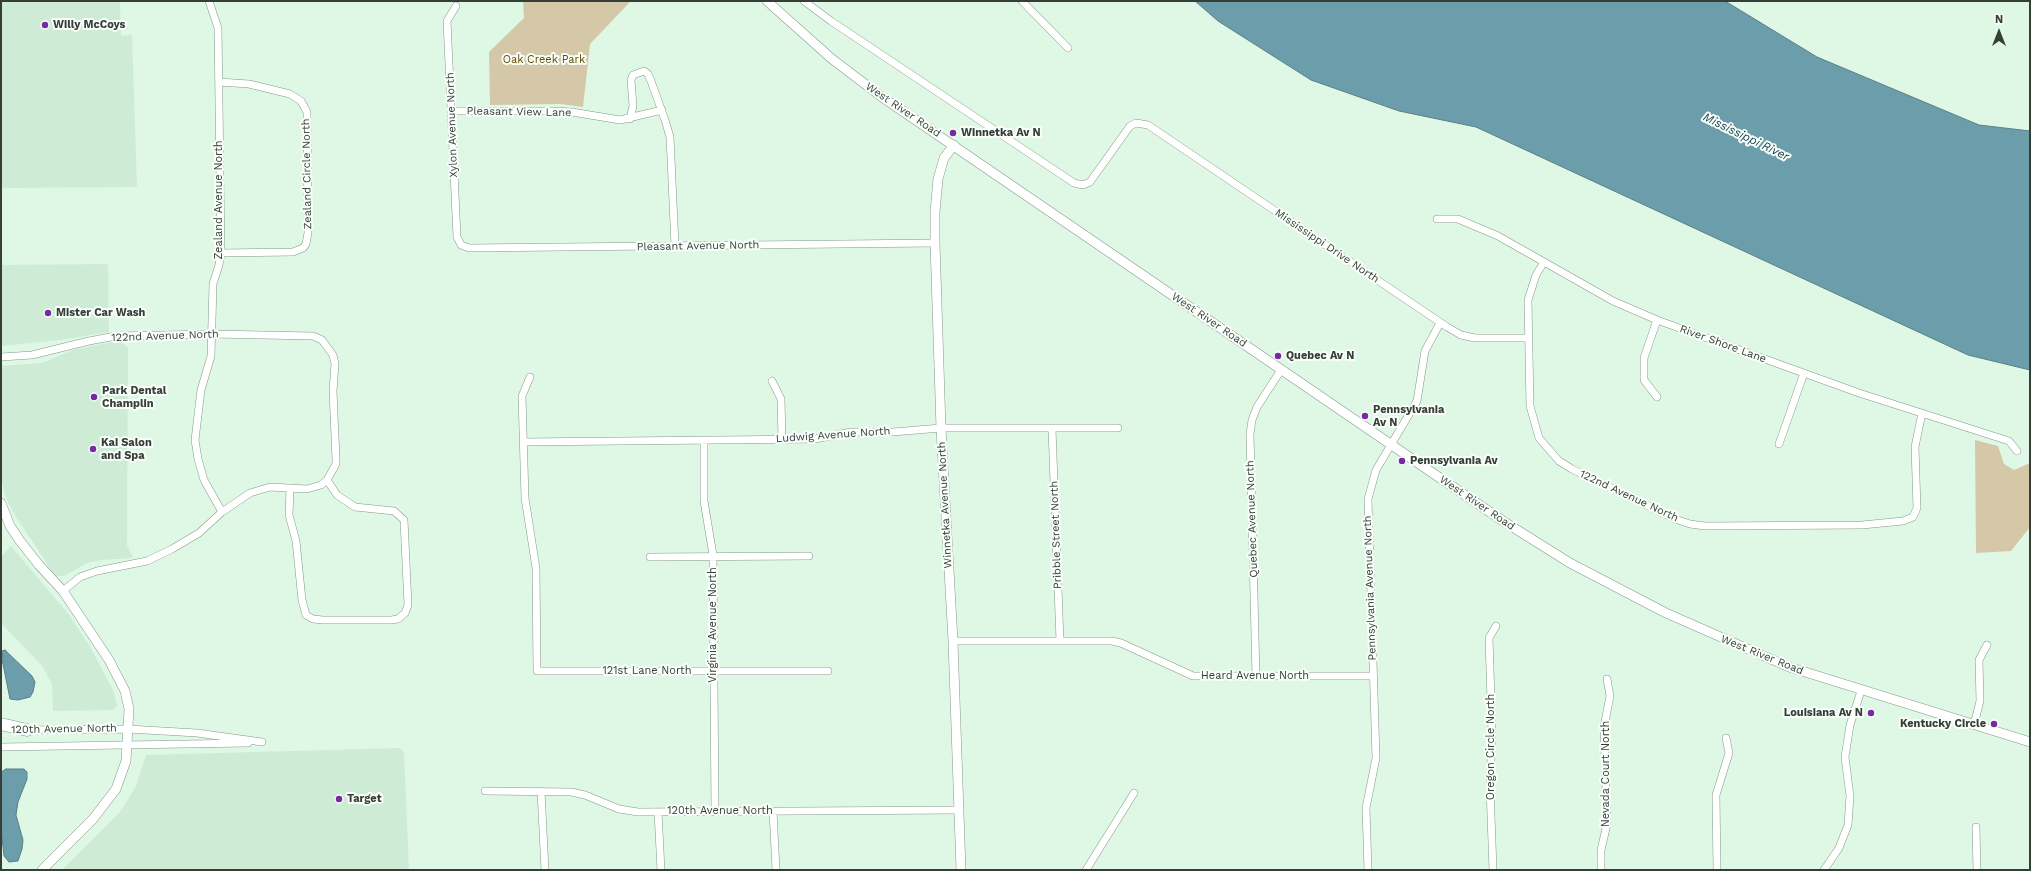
<!DOCTYPE html>
<html>
<head>
<meta charset="utf-8">
<style>
	body { margin:0 }
	#map { position:relative; width:2031px; height:871px; overflow:hidden; background:#dff7e5; font-family:"Work Sans",sans-serif }
	canvas { display:block }
	.frame { position:absolute; inset:0; border:2px solid #353e37; pointer-events:none }
	.north { position:absolute; left:1979px; top:12px; width:40px; height:40px; -webkit-text-stroke:3px #f9fefa; paint-order:stroke; rotate:0deg; font-size:11px; font-weight:700; line-height:16px; text-align:center; color:#353e37 }
	.north::after { content:''; display:block; margin:auto; width:14px; height:18px; background:#353e37; clip-path:polygon(50% 0,100% 100%,50% 72%,0 100%) }
</style>
</head>
<body>
<div id="map">
<canvas width="2031" height="871"></canvas>
<div class="frame"></div>
<div class="north">N</div>
</div>
<script>
const g = document.querySelector('canvas').getContext('2d');
g.lineJoin = 'round';
function paint(path, color) { g.fillStyle = color; g.fill(path, 'evenodd'); }
const poly = rows => new Path2D(rows.map(r => 'M' + r).join(''));
function stroke(path, color, width, dash) { g.strokeStyle = color; g.lineWidth = width; g.lineCap = dash ? 'butt' : 'round'; g.setLineDash(dash || []); g.stroke(path); }
function label(font, color, halo, rows, align = 'center') {
  g.font = font + ' "Work Sans",sans-serif'; g.lineWidth = 4; g.setLineDash([]); g.textBaseline = 'middle'; g.strokeStyle = halo; g.fillStyle = color; for (const [text, x, y, turn = 0] of rows) {
    g.save(); g.translate(x, y); g.rotate((+turn || 0) * Math.PI / 180); g.textAlign = isNaN(turn) ? turn : align; if (halo) g.strokeText(text, 0, 0); g.fillText(text, 0, 0); g.restore();
  }
}
const built = poly([
	[1,1,120,1,121,36,132,35,137,187,1,188],
	[108,264,109,332,60,340,1,346,1,265],
	[120,340,128,348,127,545,133,558,102,560,87,563,64,576,57,576,52,571,16,517,6,498,1,479,1,366,42,363,73,350],
	[11,546,70,616,92,650,114,692,117,706,113,710,53,711,52,684,43,667,1,623,1,557],
	[400,748,404,753,409,870,62,870,120,812,135,788,146,755]
]);
const green = poly([
	[523,1,630,2,590,44,583,107,561,104,490,105,489,52,524,18],
	[1975,440,1998,446,2004,464,2014,470,2030,463,2030,527,2011,551,1976,553]
]);
const water = poly([
	[1195,1,1725,1,1817,57,1979,125,2030,131,2030,370,1968,355,1476,127,1399,111,1311,80,1218,21,1195,1],
	[5,650,32,676,35,682,33,692,30,697,18,700,10,699,2,659,2,651,5,650],
	[6,769,24,769,27,772,27,779,18,802,16,815,23,840,22,849,18,861,9,862,4,856,1,828,1,772,6,769]
]);
const street = poly([
	[209,1,218,28,221,253,219,265,213,284,211,356,201,390,195,440,198,459,204,480,222,512],
	[804,1,831,21,1074,183,1083,185,1090,182,1130,126,1136,123,1148,125,1447,327,1461,335,1475,338,1528,338],
	[1022,1,1068,48],
	[456,6,447,21,457,237,461,245,469,248,935,243],
	[219,82,249,84,290,94,301,101,307,112,308,233,306,244,303,248,293,252,221,253],
	[452,111,553,111,572,112,620,120,662,110],
	[630,119,633,106,631,80,633,75,644,71,648,74,651,81,665,120,670,137,675,246],
	[1437,219,1458,219,1498,236,1613,301,1657,320,1859,393,2009,441,2017,451],
	[1544,262,1536,275,1528,300,1530,406,1539,438,1559,461,1572,469,1675,519,1690,524,1705,526,1862,525,1903,521,1913,517,1917,508,1915,447,1922,413],
	[1657,320,1644,358,1644,380,1657,397],
	[1,357,32,355,89,341,116,336,213,334,313,336,322,340,333,355,335,364,333,391,336,459,336,464,327,480,321,485,307,489,270,487,250,493,222,512,199,533,172,549,147,561,97,571,80,577,63,591],
	[530,377,522,396,525,498,536,568,537,671,828,671],
	[772,381,781,399,782,439],
	[1052,429,1060,641],
	[704,440,704,501,713,555,715,811],
	[523,442,815,439,851,432,893,432,941,428,1118,428],
	[1779,444,1804,373],
	[290,489,289,515,296,541,302,600,306,615,313,619,323,620,391,620,398,619,405,613,408,605,404,520,394,511,355,507,337,495,327,480],
	[650,557,809,556],
	[953,641,1112,641,1121,643,1193,676,1373,676],
	[1256,676,1250,434,1252,420,1257,407,1281,370],
	[1974,725,1980,701,1979,660,1987,645],
	[23,730,128,729,197,733,262,742],
	[1,747,248,743],
	[485,791,571,792,585,795,619,809,638,812,959,810],
	[541,791,545,870],
	[773,811,776,870],
	[658,812,661,870],
	[1976,827,1977,870],
	[1086,870,1134,793],
	[1368,870,1366,808,1376,758,1368,499,1376,470,1417,401,1425,351,1440,323],
	[1493,870,1490,788,1492,732,1489,638,1496,626],
	[1601,870,1601,850,1607,824,1604,727,1610,696,1607,679],
	[1717,870,1716,795,1729,753,1726,738],
	[1824,870,1839,848,1848,825,1850,796,1845,757,1850,725,1861,691]
]);
const secondary = poly([
	[767,1,832,59,882,97,1503,521,1570,563,1666,613,1789,667,2030,742],
	[954,145,944,158,938,179,935,212,935,243,941,428,953,641,961,870],
	[1,503,10,526,20,541,39,565,63,591,109,660,125,691,129,709,126,761,116,789,93,819,42,870]
]);
const highway = poly([
	[1,724,27,730]
]);
const markers = [
	[45,25,4,"#752a9d"],
	[953,133,4,"#752a9d"],
	[48,313,4,"#752a9d"],
	[1278,356,4,"#752a9d"],
	[94,397,4,"#752a9d"],
	[1365,416,4,"#752a9d"],
	[93,449,4,"#752a9d"],
	[1402,461,4,"#752a9d"],
	[1871,713,4,"#752a9d"],
	[1994,724,4,"#752a9d"],
	[339,799,4,"#752a9d"]
];
const poiNames = [
	["Willy McCoys",53,25],
	["Winnetka Av N",961,133],
	["Mister Car Wash",56,313],
	["Quebec Av N",1286,356],
	["Park Dental",102,391],
	["Champlin",102,404],
	["Pennsylvania",1373,410],
	["Av N",1373,423],
	["Kai Salon",101,443],
	["and Spa",101,456],
	["Pennsylvania Av",1410,461],
	["Louisiana Av N",1863,713,"right"],
	["Kentucky Circle",1986,724,"right"],
	["Target",347,799]
];
const parkNames = [
	["Oak Creek Park",544,60]
];
const streetNames = [
	["West River Road",903,110,34],
	["Pleasant View Lane",519,112,1],
	["Xylon Avenue North",452,125,-92],
	["Zealand Circle North",307,174,-91],
	["Zealand Avenue North",219,200,-90],
	["Pleasant Avenue North",698,246,-1],
	["Mississippi Drive North",1327,246,34],
	["West River Road",1209,320,34],
	["122nd Avenue North",165,336,-2],
	["River Shore Lane",1723,344,20],
	["Ludwig Avenue North",833,435,-4],
	["122nd Avenue North",1629,496,25],
	["West River Road",1477,503,34],
	["Winnetka Avenue North",945,505,-93],
	["Quebec Avenue North",1252,519,-92],
	["Pribble Street North",1056,535,-92],
	["Pennsylvania Avenue North",1370,588,-92],
	["Virginia Avenue North",713,625,-90],
	["West River Road",1762,655,22],
	["121st Lane North",647,671],
	["Heard Avenue North",1255,676],
	["120th Avenue North",64,729,-1],
	["Oregon Circle North",1491,747,-90],
	["Nevada Court North",1606,774,-90],
	["120th Avenue North",720,811]
];
const waterNames = [
	["Mississippi River",1746,137,26]
];
paint(built, '#ceecd5');
paint(green, '#d4c8a8');
paint(water, '#6b9daa');
stroke(water, '#5b8088', 1);
stroke(street, '#849989', 8);
stroke(secondary, '#849989', 10);
stroke(highway, '#849989', 13);
stroke(street, '#fff', 7);
stroke(secondary, '#fff', 9);
stroke(highway, '#fff', 12);
for (const [x, y, r, color] of markers) { const dot = new Path2D(); dot.arc(x, y, r, 0, 2 * Math.PI); g.fillStyle = color; g.fill(dot); stroke(dot, '#f9fefa', 1.5); }
label('bold 11px', '#353e37', '#f9fefa', poiNames, 'left');
label('11px', '#634d05', '#f9fefa', parkNames);
label('11px', '#353e37', '#f9fefa', streetNames);
label('italic 12px', '#0d3c47', '#f9fefa', waterNames);
</script>
</body>
</html>
